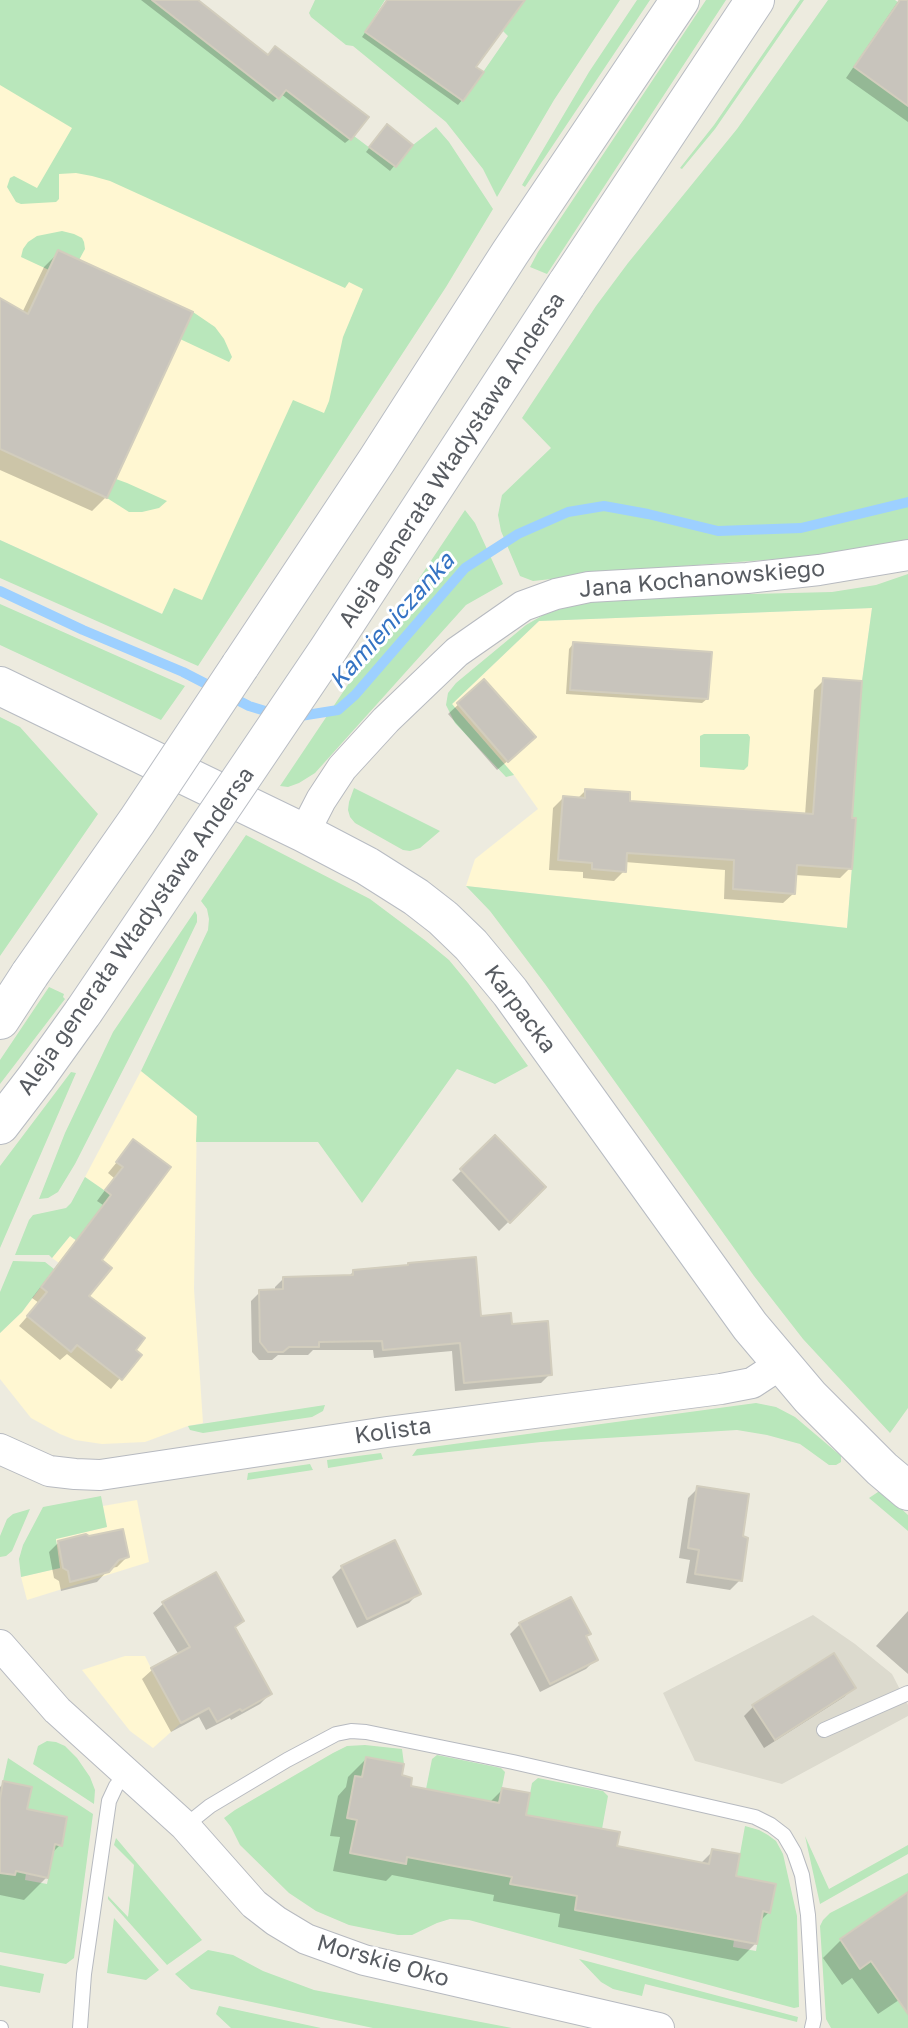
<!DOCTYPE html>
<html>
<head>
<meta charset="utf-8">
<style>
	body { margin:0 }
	canvas { display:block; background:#edebdf }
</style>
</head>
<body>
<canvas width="908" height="2028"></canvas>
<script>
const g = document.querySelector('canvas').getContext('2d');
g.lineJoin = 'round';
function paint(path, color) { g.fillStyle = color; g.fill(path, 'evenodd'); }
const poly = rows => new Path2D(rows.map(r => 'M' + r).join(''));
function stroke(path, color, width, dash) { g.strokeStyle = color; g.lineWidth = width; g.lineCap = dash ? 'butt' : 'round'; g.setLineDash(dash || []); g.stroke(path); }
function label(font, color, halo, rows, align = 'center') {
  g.font = font + ' "Golos Text",sans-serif'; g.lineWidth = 6; g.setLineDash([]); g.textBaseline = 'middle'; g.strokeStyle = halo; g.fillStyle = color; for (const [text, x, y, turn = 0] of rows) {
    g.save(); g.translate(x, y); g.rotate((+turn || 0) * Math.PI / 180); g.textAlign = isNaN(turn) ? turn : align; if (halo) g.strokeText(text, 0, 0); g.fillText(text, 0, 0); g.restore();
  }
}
const commercial = poly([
	[0,73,78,115,137,179,370,292,332,420,204,609,163,614,0,540],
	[872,608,862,681,852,818,856,818,847,928,466,886,475,859,538,809,514,775,452,704,539,621],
	[141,1071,197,1116,194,1289,203,1423,188,1426,145,1442,102,1444,75,1440,60,1434,31,1418,0,1379,0,1333,22,1312,59,1263,52,1258,70,1236,77,1241,111,1195,85,1177],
	[137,1500,149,1562,27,1600,21,1577,60,1568,56,1539,107,1527,103,1506],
	[180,1652,209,1708,181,1723,153,1748,130,1731,82,1670,125,1656,145,1656,151,1668]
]);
const education = poly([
	[813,1615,855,1644,892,1674,908,1705,908,1716,782,1784,695,1761,663,1693]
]);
const green = poly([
	[0,0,161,0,158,5,251,77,257,68,351,140,354,136,395,167,413,145,436,127,449,142,493,209,446,287,198,666,0,578,0,540,162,614,174,588,202,600,293,400,324,413,329,401,343,337,363,289,349,282,345,288,110,181,92,176,76,173,59,174,59,199,56,202,21,204,16,202,7,187,10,178,14,176,37,188,72,128,0,85],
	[315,0,385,0,365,32,463,101,508,36,503,31,525,0,620,0,554,100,497,197,483,169,446,122,353,46,346,45,311,17,309,13],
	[637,0,650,0,525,187,522,185,589,72],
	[706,0,726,0,547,274,530,267,538,252],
	[800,0,804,0,715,129,682,169,680,168,714,125],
	[828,0,895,0,899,3,908,106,908,541,805,557,644,569,533,581,520,576,501,531,498,515,502,495,551,448,522,418,596,306,628,263,737,129],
	[62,231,74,234,82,238,84,242,85,249,79,260,58,251,49,270,21,257,23,249,28,242,37,236],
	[193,312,215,327,224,339,232,357,229,362,180,339],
	[116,479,127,483,167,501,159,508,142,512,129,512,107,498],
	[465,510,475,523,503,584,466,605,315,773,299,783,288,787,280,786],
	[908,574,908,1408,890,1433,803,1339,754,1276,545,984,490,911,466,886,847,928,856,818,852,818,862,681,872,608,539,621,452,704,514,775,506,777,455,723,446,705,448,693,456,683,526,625,545,614,573,605,607,600,670,596,832,592,876,585],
	[0,603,0,604,185,686,161,720,0,645],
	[0,717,20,727,98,814,0,956],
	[704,734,748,734,750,737,748,766,744,770,700,767,700,736],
	[354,788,440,831,420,848,410,851,403,850,355,823,350,817,348,810,349,802],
	[246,835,370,899,426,941,449,960,468,983,528,1066,495,1084,457,1069,362,1203,318,1142,196,1142,197,1116,141,1071,208,930,209,919,207,909,201,901],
	[195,911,197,915,197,922,171,976,75,1164,58,1192,48,1198,39,1199,65,1133,113,1032],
	[49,987,64,994,63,997,65,999,0,1084,0,1060],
	[71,1072,76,1073,0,1248,0,1166],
	[85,1177,111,1195,77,1241,70,1236,52,1258,49,1255,15,1255,29,1220,33,1215,66,1208,71,1203],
	[13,1261,45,1262,54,1269,22,1312,0,1333,0,1292],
	[756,1403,776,1407,795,1417,841,1456,841,1462,836,1465,829,1465,800,1444,767,1435,737,1430,541,1442,412,1456,417,1449],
	[325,1405,323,1411,312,1417,203,1433,190,1430,188,1426],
	[381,1453,383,1459,328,1468,327,1460],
	[310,1464,313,1470,247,1480,248,1473],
	[881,1490,908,1515,908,1531,869,1498],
	[101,1496,107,1527,56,1539,60,1568,21,1577,19,1559,23,1545,43,1507],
	[30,1509,12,1551,6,1556,0,1557,0,1536,7,1519,13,1514],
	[47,1741,56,1742,65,1746,77,1758,90,1777,95,1790,94,1804,33,1764,38,1746],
	[365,1745,402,1749,404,1764,366,1757,362,1777,347,1818,357,1820,351,1853,405,1864,407,1857,512,1877,511,1884,577,1896,734,1940,733,1947,756,1951,763,1911,770,1912,776,1884,736,1876,745,1826,759,1830,768,1835,776,1841,783,1854,797,1916,799,2007,794,2008,469,1920,450,1919,437,1923,412,1935,398,1935,349,1925,316,1911,289,1893,240,1845,231,1827,224,1818,235,1810,333,1753,347,1746],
	[437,1755,501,1768,505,1772,499,1803,426,1789,432,1759],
	[8,1758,93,1814,74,1958,66,1964,0,1952,0,1868,26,1873,25,1880,47,1884,55,1844,62,1845,67,1817,27,1809,32,1787,3,1781],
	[538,1778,603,1791,608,1796,602,1829,526,1815,532,1783],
	[805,1836,829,1889,908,1845,908,1854,820,1904],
	[116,1838,202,1940,167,1965,108,1899,108,1896,128,1917,134,1865,114,1845],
	[908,1873,908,1892,860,1969,871,1961,896,1997,908,1990,908,2028,831,2028,826,2019,820,1926,823,1920,830,1913],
	[114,1918,159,1970,146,1980,107,1973],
	[208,1950,233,1955,263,1971,314,1990,512,2028,373,2028,191,1989,175,1974],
	[579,1959,798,2017,797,2022,645,1984,642,1996,613,1989,601,1982],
	[0,1965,44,1974,40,1993,0,1986],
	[219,2006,321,2028,231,2028,216,2014]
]);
const shadow = poly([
	[141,0,195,0,350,139,345,143,281,94,273,102],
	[398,0,522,0,474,67,462,100,458,105,362,37,381,9],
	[899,0,908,0,908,122,846,78],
	[382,131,411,145,390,171,366,152],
	[58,253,106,497,92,511,0,470,0,300,22,313,44,267],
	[573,644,707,699,702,703,566,694,569,649],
	[824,680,850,819,850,868,840,878,795,875,793,894,783,903,724,899,725,870,625,862,624,871,614,881,583,878,583,872,549,870,553,808,563,798,577,799,586,790,628,803,805,815,814,690],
	[484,681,524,747,497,770,448,714],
	[495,1137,544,1187,499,1231,452,1180],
	[134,1141,100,1261,87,1297,139,1355,111,1389,67,1354,60,1360,19,1326,39,1303,32,1298,103,1205,97,1201,114,1178,108,1173],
	[409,1264,479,1318,511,1326,550,1374,541,1383,455,1391,452,1351,374,1358,373,1350,313,1350,308,1355,278,1355,272,1360,259,1360,252,1352,251,1301,260,1292,275,1291,275,1287,284,1278,348,1277,353,1272,406,1267],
	[698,1488,741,1538,740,1580,730,1590,686,1583,690,1560,679,1558,688,1498],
	[59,1542,127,1557,117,1567,110,1568,97,1582,61,1591,59,1581,54,1578,49,1552],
	[342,1567,419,1593,409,1603,357,1628,332,1577],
	[215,1574,242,1621,234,1629,270,1694,260,1704,231,1720,230,1718,206,1730,199,1717,171,1732,142,1679,152,1670,179,1655,153,1613,163,1604],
	[908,1611,908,1674,876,1646],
	[520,1624,588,1634,585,1638,596,1659,586,1669,540,1692,510,1634],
	[854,1687,844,1697,764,1748,744,1716,753,1707],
	[366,1759,400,1777,409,1788,489,1803,502,1790,524,1816,615,1848,700,1864,713,1851,734,1877,769,1912,760,1921,756,1943,738,1961,558,1927,560,1914,493,1901,494,1895,392,1875,386,1881,333,1871,340,1837,330,1836,338,1796,346,1787,348,1777],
	[4,1783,25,1811,60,1845,52,1853,47,1877,24,1900,0,1895,0,1787],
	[908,1894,908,1994,878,2014,852,1978,842,1985,823,1958,841,1940]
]);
const stream = poly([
	[0,591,83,630,183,672,249,706,275,714],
	[294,717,338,710,355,695,465,568,518,534,568,512,604,506,648,514,718,531,801,528,908,502]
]);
const building = poly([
	[152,0,198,0,268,55,275,46,369,117,351,140,286,90,279,99,152,0],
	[387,0,525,0,476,67,484,72,463,101,365,32,387,0],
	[900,0,908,0,908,106,854,67,900,0],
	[387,124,413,145,396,167,369,147,387,124],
	[58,250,193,312,107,498,0,449,0,298,28,314,58,250],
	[573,642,712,652,708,699,570,690,573,642],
	[823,678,862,681,852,818,856,818,852,869,797,865,795,894,733,889,734,860,627,853,626,872,592,869,592,863,558,860,563,796,585,798,585,789,630,792,630,801,813,814,823,678],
	[484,679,536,737,508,762,457,703,484,679],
	[495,1135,546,1187,510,1223,460,1169,495,1135],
	[133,1139,171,1167,102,1260,112,1268,89,1296,145,1338,136,1350,142,1355,122,1380,77,1345,71,1352,27,1316,47,1292,41,1287,111,1195,105,1190,123,1167,116,1162,133,1139],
	[476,1257,481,1316,511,1313,512,1324,548,1321,552,1375,464,1383,460,1343,383,1350,382,1341,319,1342,319,1347,289,1347,283,1352,268,1352,260,1342,259,1290,283,1289,283,1277,353,1275,353,1270,408,1265,408,1263,476,1257],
	[697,1486,749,1494,743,1536,748,1538,742,1581,695,1574,699,1550,688,1548,697,1486],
	[123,1529,129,1557,119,1560,109,1572,70,1582,68,1571,63,1568,58,1541,86,1534,89,1536,123,1529],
	[395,1540,421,1594,367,1619,341,1566,395,1540],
	[216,1572,244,1621,235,1627,272,1694,242,1711,240,1709,217,1722,209,1708,181,1723,151,1668,190,1647,162,1602,216,1572],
	[571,1597,591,1634,586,1636,598,1660,550,1684,519,1623,571,1597],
	[834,1653,856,1688,775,1740,752,1705,834,1653],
	[366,1757,404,1764,402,1775,412,1778,411,1786,499,1803,502,1788,530,1793,526,1815,620,1832,617,1846,709,1864,712,1849,740,1854,736,1876,776,1884,770,1913,763,1911,757,1944,575,1910,577,1896,510,1884,512,1877,407,1857,406,1864,350,1853,357,1820,347,1818,355,1776,362,1777,366,1757],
	[3,1781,32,1787,27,1809,67,1817,62,1846,55,1844,48,1878,16,1871,15,1875,0,1873,0,1799,3,1781],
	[908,1892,908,2014,871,1961,860,1969,840,1939,908,1892]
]);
const lane = poly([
	[824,1730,908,1693],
	[185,1826,210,1806,287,1760,336,1734,351,1731,366,1732,513,1762,755,1817,771,1825,784,1835,794,1852,802,1875,808,1915,814,2019,812,2028],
	[0,2028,1,2028],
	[80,2028,84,1974,109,1801,116,1786,126,1774]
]);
const street = poly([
	[304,833,321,800,342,768,386,720,457,652,523,606,556,594,589,587,747,578,819,570,908,555],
	[0,1449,49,1471,75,1474,100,1475,387,1432,721,1389,752,1383,781,1364],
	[0,1645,57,1710,185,1826,254,1904,276,1921,306,1939,364,1960,659,2028]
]);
const secondary = poly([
	[566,285,755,0],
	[240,666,377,460,510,253,680,0],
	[0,686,304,833,367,866,416,897,443,918,471,945,510,992,750,1326,810,1397,882,1469,908,1491],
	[0,1020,30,974],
	[0,1125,36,1078,84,1011]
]);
const secondaryBridge = poly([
	[30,974,137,821,240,666],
	[84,1011,328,650,566,285]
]);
const streetNames = [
	["Aleja generała Władysława Andersa",452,460,-57],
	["Jana Kochanowskiego",702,579,-5],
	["Aleja generała Władysława Andersa",136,931,-55],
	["Karpacka",520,1009,53],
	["Kolista",393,1431,-8],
	["Morskie Oko",383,1961,16]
];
const waterNames = [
	["Kamieniczanka",392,621,-48]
];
paint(commercial, '#fff7d2');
paint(education, '#dcdace');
paint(green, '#b9e7bb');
paint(shadow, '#0003');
stroke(stream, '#9dd0ff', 10);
paint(building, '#c8c4bc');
stroke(building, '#d2cdbd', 2);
stroke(lane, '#b7bac0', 16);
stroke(street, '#b7bac0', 32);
stroke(secondary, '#b8bcc3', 40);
stroke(lane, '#fff', 14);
stroke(street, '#fff', 30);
stroke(secondary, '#fff', 38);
stroke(secondaryBridge, '#b8bcc3', 40, []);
stroke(secondaryBridge, '#fff', 38);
label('23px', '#585c62', '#fff', streetNames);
label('italic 24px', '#3473c3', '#fff', waterNames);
</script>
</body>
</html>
